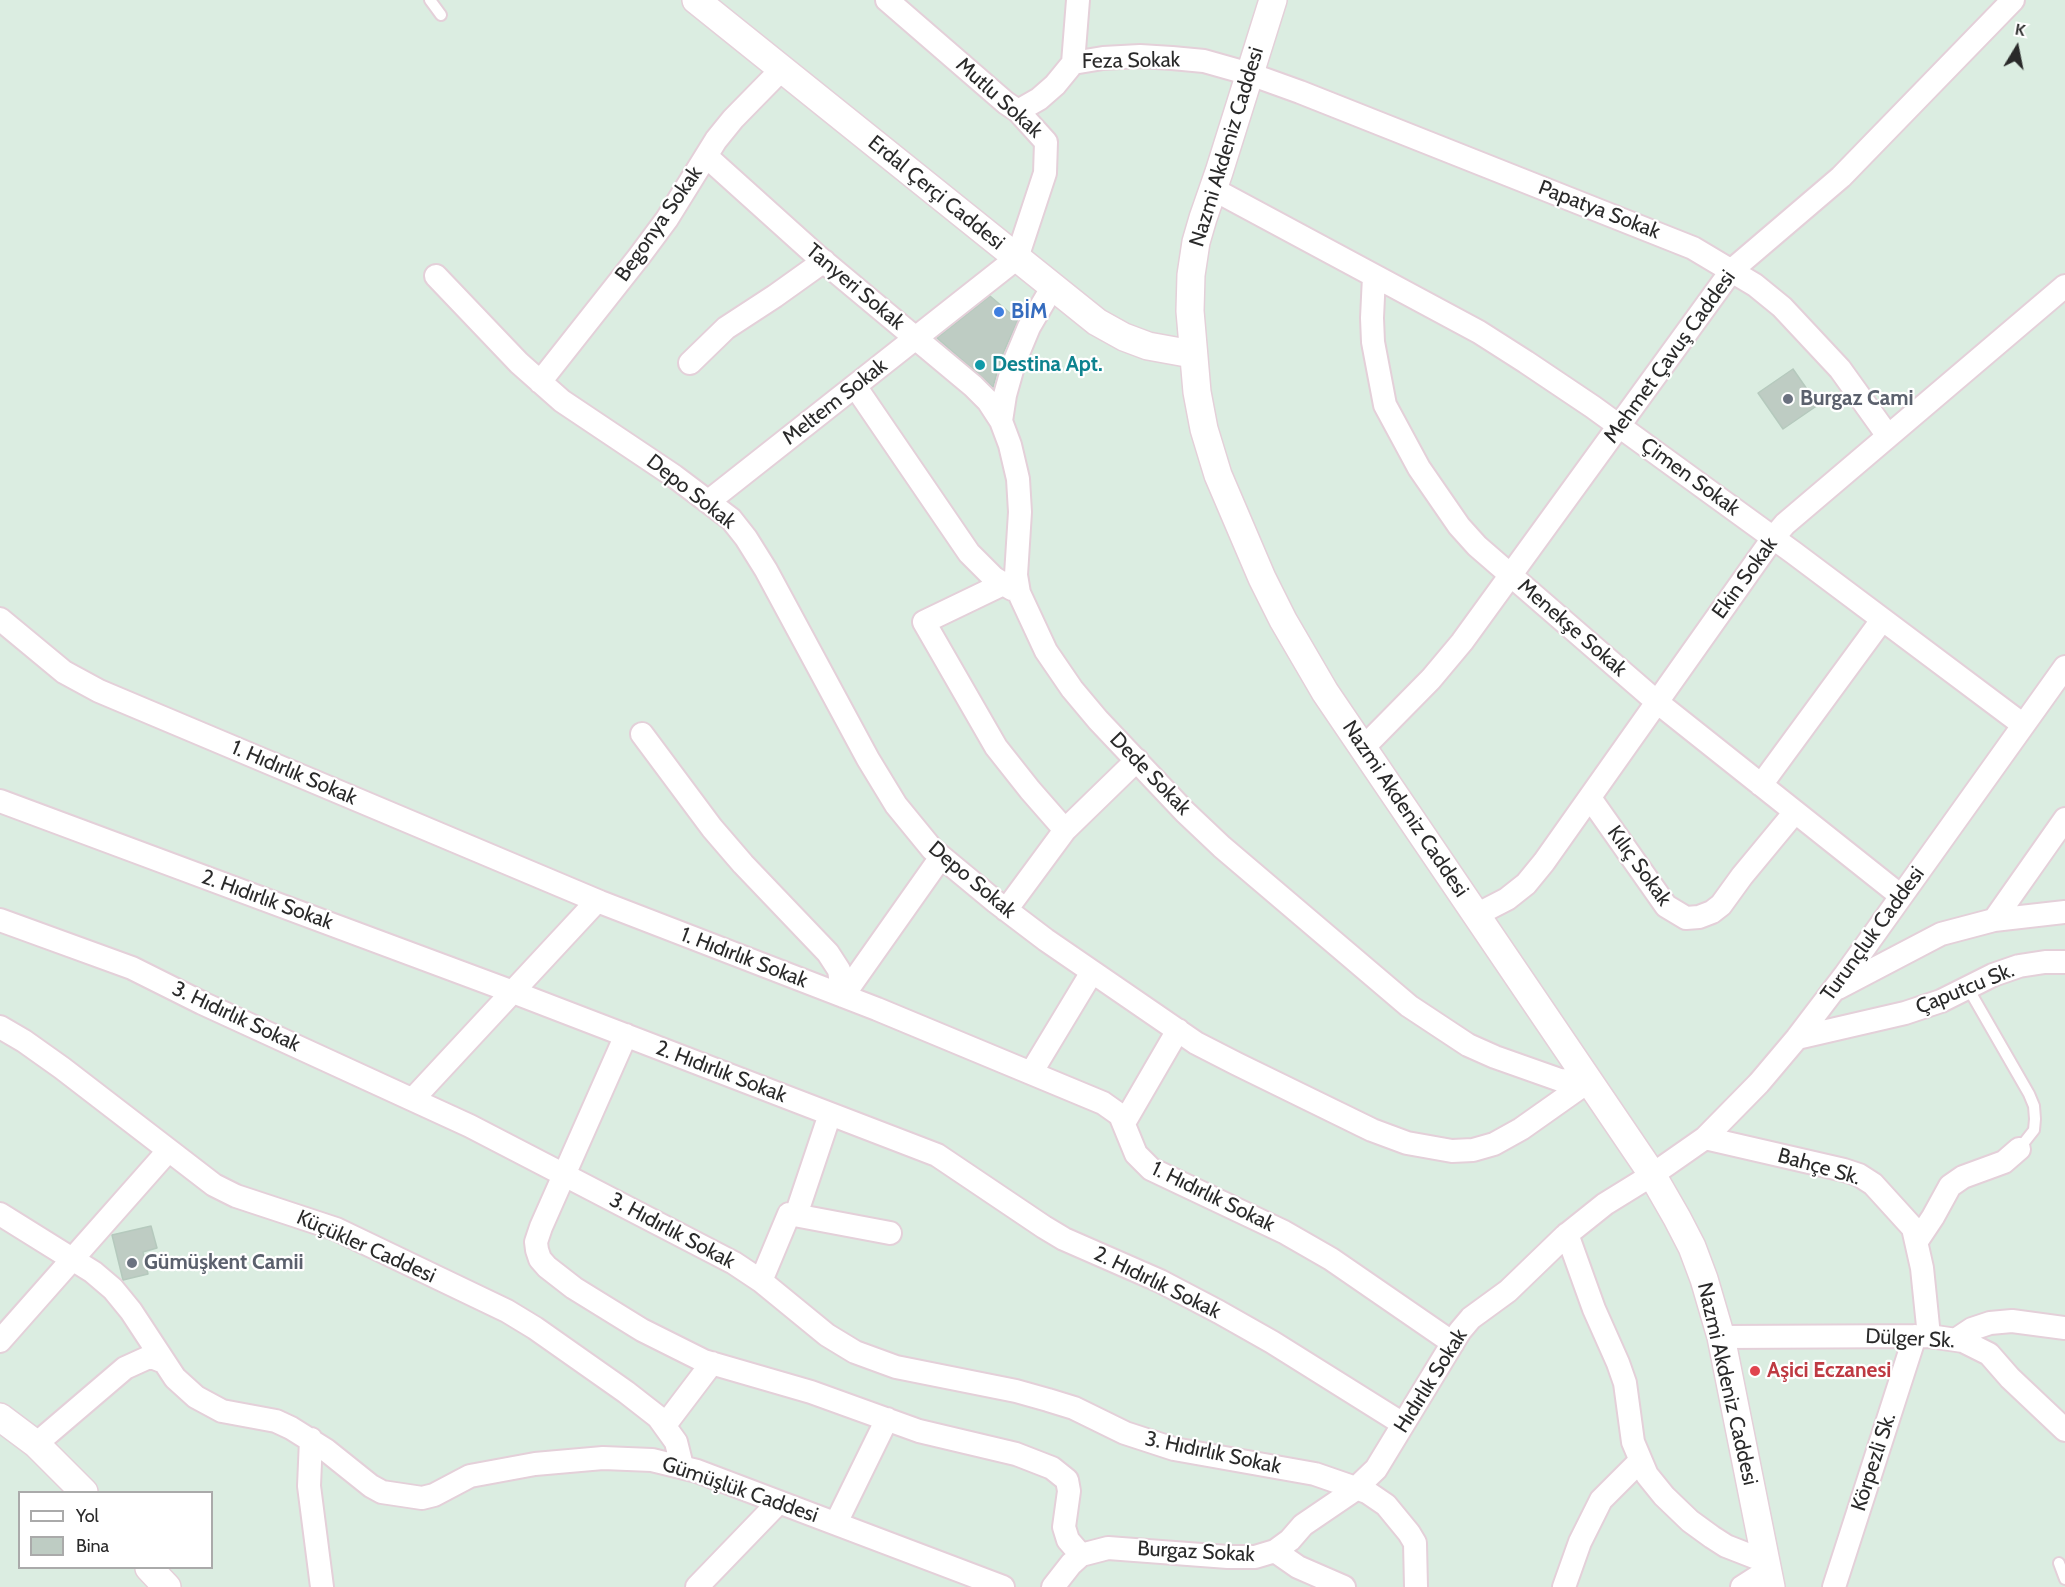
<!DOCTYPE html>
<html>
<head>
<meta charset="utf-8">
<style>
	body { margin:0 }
	#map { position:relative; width:2065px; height:1587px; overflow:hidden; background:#dbede1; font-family:Cabin,sans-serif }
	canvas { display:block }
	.legend { position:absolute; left:18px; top:1491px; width:195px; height:78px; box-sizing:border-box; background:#fff; border:2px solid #aaa; margin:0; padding:8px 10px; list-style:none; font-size:18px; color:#2a2a2a }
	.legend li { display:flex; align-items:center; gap:12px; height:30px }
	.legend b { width:30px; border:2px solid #aaa }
	.north { position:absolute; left:1987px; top:18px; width:60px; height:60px; -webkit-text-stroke:4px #fff; paint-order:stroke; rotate:10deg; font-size:16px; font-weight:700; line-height:24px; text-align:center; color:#2a2a2a }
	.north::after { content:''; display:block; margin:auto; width:21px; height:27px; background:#2a2a2a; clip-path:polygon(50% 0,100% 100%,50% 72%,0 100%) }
</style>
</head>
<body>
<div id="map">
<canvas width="2065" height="1587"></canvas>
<ul class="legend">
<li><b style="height:8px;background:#fff"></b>Yol</li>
<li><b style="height:16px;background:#beccc3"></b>Bina</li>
</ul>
<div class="north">K</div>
</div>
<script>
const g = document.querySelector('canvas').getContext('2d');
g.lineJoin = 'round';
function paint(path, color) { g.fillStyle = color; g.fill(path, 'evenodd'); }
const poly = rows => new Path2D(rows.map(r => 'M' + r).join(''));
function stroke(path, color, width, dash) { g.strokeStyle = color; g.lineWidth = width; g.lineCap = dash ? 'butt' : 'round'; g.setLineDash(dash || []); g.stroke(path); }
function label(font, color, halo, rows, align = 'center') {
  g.font = font + ' Cabin,sans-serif'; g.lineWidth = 4.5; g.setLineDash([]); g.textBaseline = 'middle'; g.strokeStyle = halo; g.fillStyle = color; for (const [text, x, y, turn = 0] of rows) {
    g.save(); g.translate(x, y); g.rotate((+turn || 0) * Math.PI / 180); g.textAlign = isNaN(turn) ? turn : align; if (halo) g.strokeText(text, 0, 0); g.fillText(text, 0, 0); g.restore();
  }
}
const building = poly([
	[990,296,1018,320,1001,358,993,387,937,338,990,296],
	[1793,369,1818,405,1783,429,1758,393,1793,369],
	[151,1226,157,1248,143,1252,148,1274,123,1280,112,1235,151,1226]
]);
const service = poly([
	[430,0,441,15],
	[1968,988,2029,1094,2034,1106,2035,1119,2034,1130,2019,1149],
	[2059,1563,2065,1579]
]);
const minor = poly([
	[1078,0,1073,63,1103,58,1140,56,1172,58,1204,61,1250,74,1300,92,1693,248,1755,285,1782,307,1840,369,1888,436],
	[1018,111,1039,99,1055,85,1073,63],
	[706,156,816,255,973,386,988,401,1001,421],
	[1213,189,1479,332,1526,362,1593,407,1794,553,2022,724],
	[436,276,519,363,562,401,674,476,731,519,746,538,766,570,868,759,896,805,932,849,996,902,1046,940,1196,1043,1237,1064,1372,1130,1407,1143,1452,1151,1473,1150,1494,1144,1521,1129,1589,1081],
	[1374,276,1372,318,1373,342,1385,405,1419,468,1459,526,1477,546,1657,702,1901,896],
	[1053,286,1029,327,1014,363,1005,395,1001,421,1010,445,1018,479,1020,512,1016,575,1019,593,1046,651,1072,689,1098,720,1185,812,1222,847,1409,1006,1468,1045,1495,1057,1560,1080,1589,1081],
	[690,363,726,328,775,296,824,261],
	[540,382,638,258,667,219,716,140,733,119,782,69],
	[855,386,969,553,994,578,1012,589],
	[709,501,1017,258,1045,173,1046,142,1018,111,1006,103,887,0],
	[1003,584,924,622,996,747,1030,790,1065,830],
	[0,619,64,672,99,691,600,902,877,1009,1103,1103,1120,1115,1136,1154,1151,1169,1284,1232,1331,1259,1453,1343],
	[642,734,712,828,743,864,828,953,839,970,843,996],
	[1363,748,1431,679,1462,642,1732,270,1841,177,2013,0],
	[1761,785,1882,620],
	[1590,798,1666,906,1686,918,1699,917,1712,912,1721,905,1742,876,1795,812],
	[0,801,513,992,937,1155,1044,1227,1064,1239,1160,1281,1219,1312,1272,1342,1403,1424],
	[1006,910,1065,830,1137,760],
	[1476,915,1507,899,1526,884,1544,862,1773,538,1785,524,2065,286],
	[0,920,132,968,202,1003,470,1126,734,1263,761,1281,827,1335,855,1352,896,1367,1016,1391,1048,1400,1074,1408,1125,1433,1174,1449,1315,1474,1367,1492,1386,1505,1409,1533,1415,1543,1416,1587],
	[1994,920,2065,819],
	[1838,988,1941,934,1994,920,2065,912],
	[843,996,941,857],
	[0,1027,24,1041,62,1068,214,1185,236,1196,336,1229,507,1311,535,1328,626,1392,658,1417,676,1442,682,1466],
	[626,1035,541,1227,536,1242,537,1250,540,1259,547,1267,574,1288,642,1330,704,1361,811,1392,919,1431,1016,1454,1052,1468,1067,1480,1069,1491,1064,1527,1068,1540,1081,1555],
	[1797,1038,1905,1013,1941,1001,1993,975,2019,966,2045,962,2065,962],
	[1031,1073,1092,972],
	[413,1099,597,901],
	[1124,1123,1178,1030],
	[1705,1138,1844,1170,1859,1175,1873,1184,1913,1228,1922,1268,1929,1336],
	[0,1214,93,1272,113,1289,131,1311,175,1378,196,1397,222,1411,276,1421,291,1428,326,1450,371,1486,382,1492,422,1498,434,1495,470,1476,535,1464,603,1458,652,1460,697,1471,1003,1587],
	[796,1215,830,1114],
	[1567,1234,1594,1309,1618,1363,1625,1383,1633,1442,1647,1475,1664,1496,1690,1521,1712,1537,1726,1546,1767,1562],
	[1917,1241,1933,1217,1950,1186,1963,1177,2004,1162,2019,1149],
	[761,1281,789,1214,890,1233],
	[1721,1337,1929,1336,1963,1341,1989,1354,2010,1378,2065,1430],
	[1957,1339,1972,1329,1990,1323,2012,1321,2065,1328],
	[0,1341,168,1151],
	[665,1425,712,1363],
	[311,1439,309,1486,322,1587],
	[36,1444,125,1368,147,1358,154,1358,164,1362],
	[836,1523,887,1419],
	[1275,1551,1290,1540,1303,1525,1353,1491,1376,1469,1460,1331,1471,1318,1508,1291,1565,1236,1605,1204,1652,1175,1705,1138,1759,1083,1797,1038,1845,975,2065,667],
	[697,1587,779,1502],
	[1053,1587,1071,1564,1081,1555,1108,1548,1228,1557,1255,1557,1275,1551,1298,1567,1344,1587],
	[1564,1587,1580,1542,1601,1500,1640,1461],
	[1742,1587,1756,1578,1769,1574],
	[1834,1587,1915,1336]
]);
const tertiary = poly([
	[696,0,1097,322,1124,337,1148,346,1192,354],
	[1273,0,1219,172,1203,218,1196,242,1191,275,1190,311,1197,392,1204,429,1218,475,1262,578,1283,620,1325,692,1650,1171,1677,1218,1692,1247,1704,1279,1721,1337,1771,1587],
	[0,1417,36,1444,84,1492],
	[149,1568,167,1587]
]);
const markers = [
	[999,312,6,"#3f7fe0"],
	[980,365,6,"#0f9aa8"],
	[1788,399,6,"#6b7280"],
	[132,1263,6,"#6b7280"],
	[1755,1371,6,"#e0444e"]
];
const streetNames = [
	["Feza Sokak",1131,61,-1],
	["Mutlu Sokak",999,98,42],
	["Nazmi Akdeniz Caddesi",1227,147,-73],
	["Erdal Çerçi Caddesi",936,193,39],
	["Papatya Sokak",1599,210,21],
	["Begonya Sokak",659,224,-55],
	["Tanyeri Sokak",855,287,40],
	["Mehmet Çavuş Caddesi",1670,357,-54],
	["Meltem Sokak",835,402,-38],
	["Çimen Sokak",1690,477,36],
	["Depo Sokak",691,492,38],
	["Ekin Sokak",1745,578,-54],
	["Menekşe Sokak",1572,628,41],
	["1. Hıdırlık Sokak",294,773,23],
	["Dede Sokak",1150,774,46],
	["Nazmi Akdeniz Caddesi",1405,809,56],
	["Kılıç Sokak",1639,866,54],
	["Depo Sokak",972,880,40],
	["2. Hıdırlık Sokak",267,900,20],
	["Turunçluk Caddesi",1873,934,-54],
	["1. Hıdırlık Sokak",744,958,21],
	["Çaputcu Sk.",1965,989,-22],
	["3. Hıdırlık Sokak",236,1017,25],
	["2. Hıdırlık Sokak",721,1072,21],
	["Bahçe Sk.",1819,1167,16],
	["1. Hıdırlık Sokak",1213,1197,26],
	["3. Hıdırlık Sokak",672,1231,28],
	["Küçükler Caddesi",366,1247,24],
	["2. Hıdırlık Sokak",1157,1283,26],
	["Dülger Sk.",1910,1339,3],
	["Hıdırlık Sokak",1431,1381,-58],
	["Nazmi Akdeniz Caddesi",1727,1384,77],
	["3. Hıdırlık Sokak",1213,1453,12],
	["Körpezli Sk.",1874,1462,-72],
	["Gümüşlük Caddesi",740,1490,19],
	["Burgaz Sokak",1196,1552,3]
];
const shopNames = [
	["BİM",1011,312]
];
const cultureNames = [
	["Destina Apt.",992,365]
];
const worshipNames = [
	["Burgaz Cami",1800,399],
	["Gümüşkent Camii",144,1263]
];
const healthNames = [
	["Aşici Eczanesi",1767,1371]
];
paint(building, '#beccc3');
stroke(building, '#b5c9bd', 1.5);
stroke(service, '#e4d0d9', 14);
stroke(minor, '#e4d0d9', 26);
stroke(tertiary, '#e4d0d9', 30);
stroke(service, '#fff', 10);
stroke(minor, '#fff', 22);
stroke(tertiary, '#fff', 27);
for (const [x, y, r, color] of markers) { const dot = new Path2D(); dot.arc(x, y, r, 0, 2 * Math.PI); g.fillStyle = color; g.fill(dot); stroke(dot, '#fff', 2); }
label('21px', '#2a2a2a', '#fff', streetNames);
label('bold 21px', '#366cbe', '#fff', shopNames, 'left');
label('bold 21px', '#0d838f', '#fff', cultureNames, 'left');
label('bold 21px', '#5b616d', '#fff', worshipNames, 'left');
label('bold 21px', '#be3a42', '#fff', healthNames, 'left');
</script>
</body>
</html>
